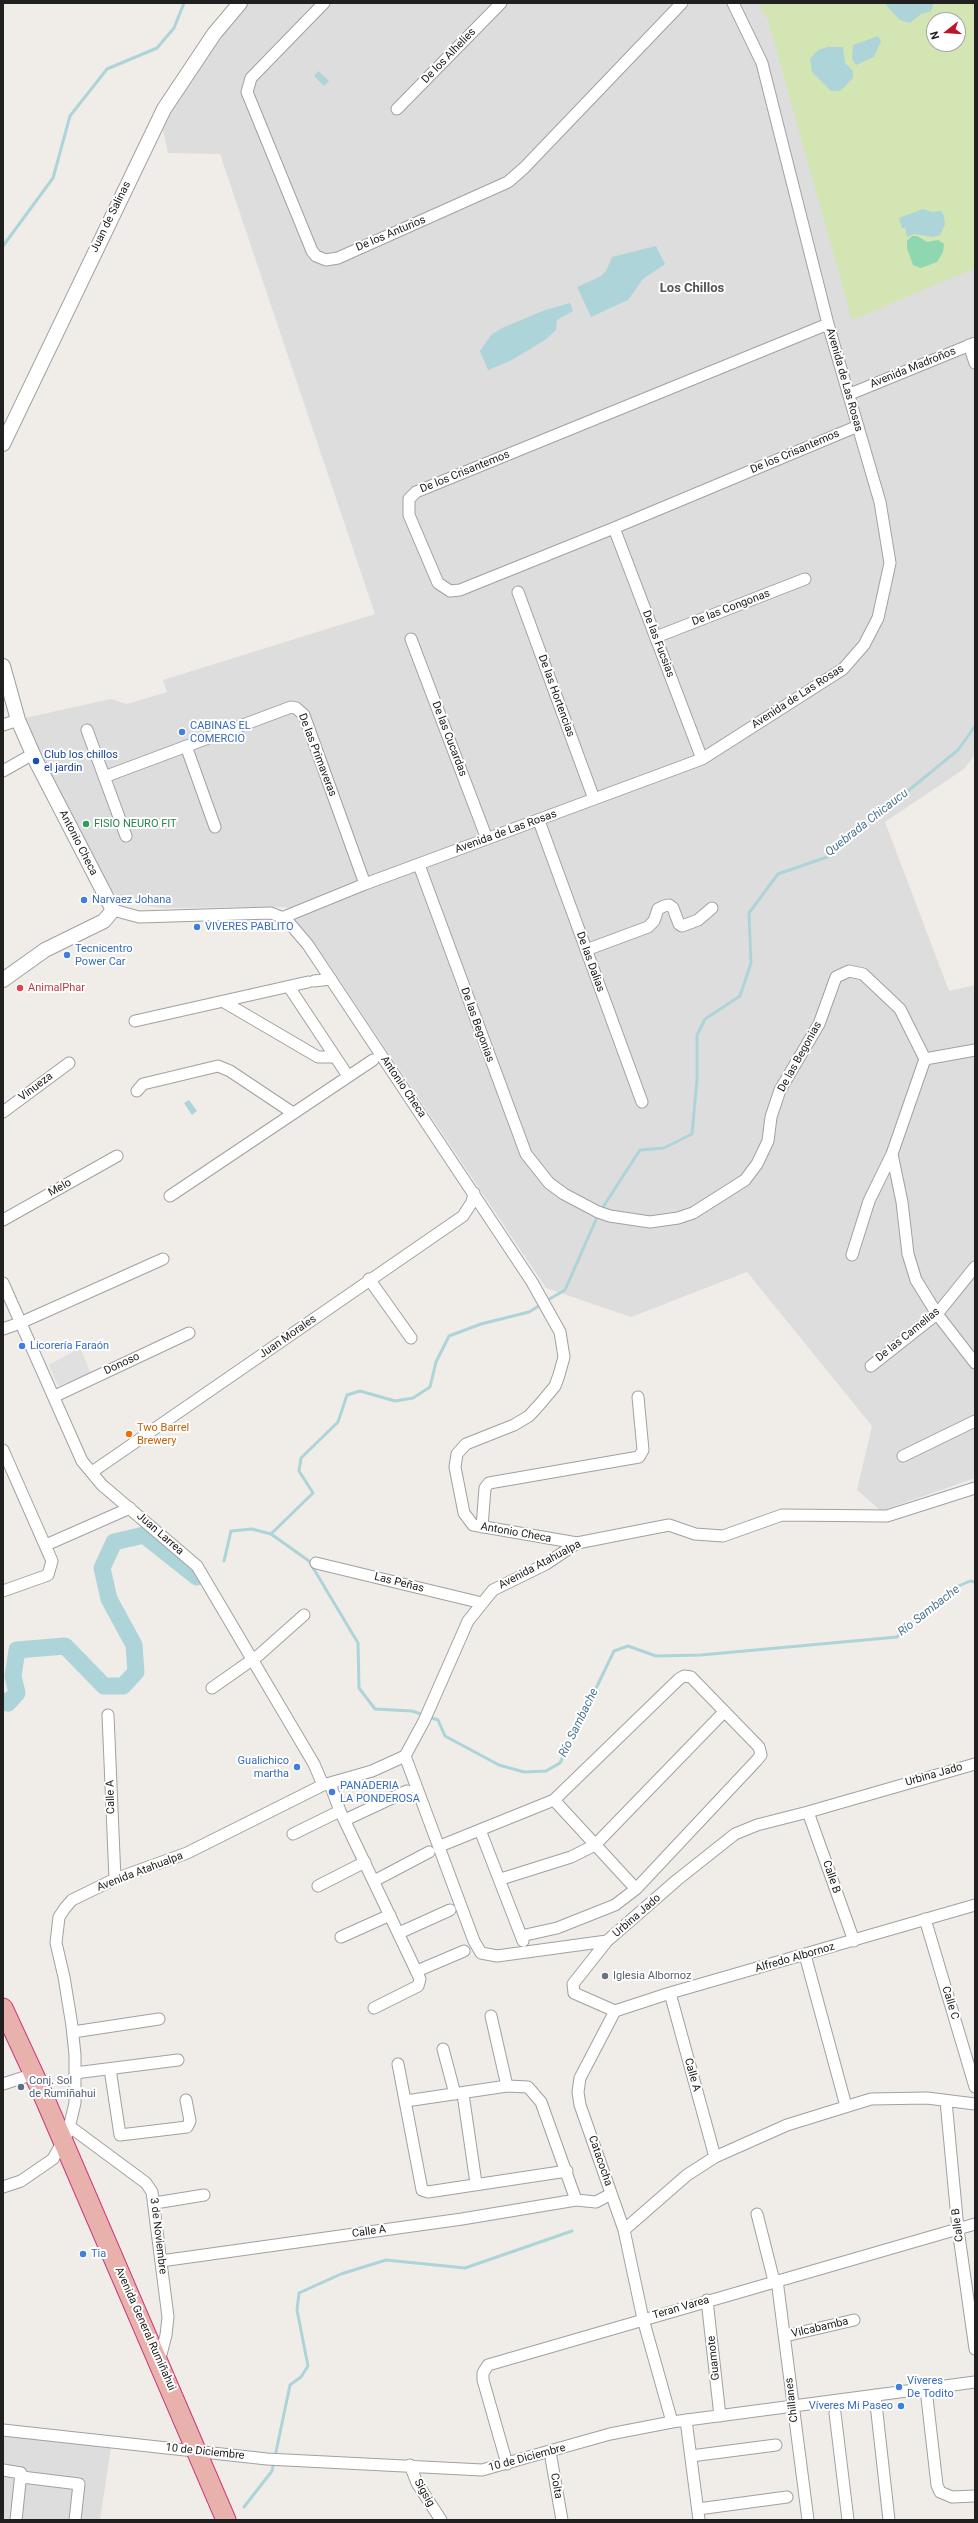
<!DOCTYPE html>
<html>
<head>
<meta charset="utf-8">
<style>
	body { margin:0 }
	#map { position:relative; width:978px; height:2523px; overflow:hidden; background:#f0ece8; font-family:Roboto,sans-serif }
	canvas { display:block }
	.frame { position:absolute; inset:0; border:4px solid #202020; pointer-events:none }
	.north { position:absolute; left:926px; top:12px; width:40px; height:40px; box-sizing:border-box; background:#fff; border:1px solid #a6a6a6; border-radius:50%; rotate:253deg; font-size:11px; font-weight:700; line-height:16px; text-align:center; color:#202020 }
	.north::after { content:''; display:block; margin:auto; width:14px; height:18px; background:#bd1429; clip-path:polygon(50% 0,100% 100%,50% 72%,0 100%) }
</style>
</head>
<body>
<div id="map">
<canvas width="978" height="2523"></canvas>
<div class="frame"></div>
<div class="north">N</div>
</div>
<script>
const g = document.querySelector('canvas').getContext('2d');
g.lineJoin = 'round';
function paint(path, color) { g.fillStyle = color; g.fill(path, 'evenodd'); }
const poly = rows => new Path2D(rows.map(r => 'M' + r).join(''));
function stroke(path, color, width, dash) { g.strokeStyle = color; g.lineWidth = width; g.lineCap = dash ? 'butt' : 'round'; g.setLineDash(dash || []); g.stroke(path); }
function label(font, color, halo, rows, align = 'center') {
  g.font = font + ' Roboto,sans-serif'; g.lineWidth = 4; g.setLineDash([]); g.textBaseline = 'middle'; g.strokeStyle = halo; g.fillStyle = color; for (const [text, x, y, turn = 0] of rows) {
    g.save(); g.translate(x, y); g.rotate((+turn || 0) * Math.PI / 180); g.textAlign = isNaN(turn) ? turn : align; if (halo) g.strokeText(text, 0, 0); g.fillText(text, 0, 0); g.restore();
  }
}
const residential = poly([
	[246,3,975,3,975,755,964,769,885,822,949,991,975,985,975,1478,881,1511,857,1490,872,1426,747,1272,631,1317,546,1288,324,957,286,907,164,908,125,903,107,886,43,760,25,718,111,699,127,704,167,692,163,680,375,614,220,154,168,153,163,130,178,97],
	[934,20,958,20,958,44,934,44],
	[3,2436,111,2447,100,2520,3,2520]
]);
const grass = poly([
	[758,3,975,3,975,268,852,320,768,20],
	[934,20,958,20,958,44,934,44]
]);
const pitch = poly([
	[912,236,917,236,927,242,938,240,944,244,943,252,937,262,921,268,913,265,907,248,907,241]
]);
const parking = poly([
	[80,1348,91,1374,58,1386,49,1365]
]);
const water = poly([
	[884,3,934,3,931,11,921,14,910,23,900,20],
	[878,36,881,41,874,57,856,65,852,59,853,45],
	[828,47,843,47,845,63,853,71,853,78,840,91,831,91,812,72,810,59,818,50],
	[318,71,329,81,324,86,314,76],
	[923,209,932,212,941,211,944,216,945,224,940,235,933,237,914,234,907,237,905,228,902,228,899,218],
	[656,246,665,264,643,279,628,300,591,317,577,287,601,276,606,271,612,257],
	[570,303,573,311,557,320,556,330,545,340,510,361,488,370,480,351,491,335,502,328,545,310],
	[189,1100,197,1111,192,1115,184,1103]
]);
const stream = poly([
	[3,246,53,178,70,116,107,69,157,48,174,28,184,3],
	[601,1210,640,1150,664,1148,692,1134,697,1079,697,1035,705,1019,740,996,751,963,749,913,778,874,827,857,958,750,975,726],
	[546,1301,565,1290,598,1215],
	[271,1534,313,1493,299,1471,301,1458,338,1422,347,1395,360,1391,395,1401,413,1398,430,1387,436,1362,449,1336,481,1324,529,1312,542,1304],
	[224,1561,231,1531,252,1529,271,1534,309,1561,358,1643,359,1688,375,1709,412,1711,438,1720,445,1736,499,1765,524,1772,546,1771,560,1763,614,1651,628,1646,656,1656,701,1655,897,1637,952,1589,970,1581,975,1582],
	[244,2507,272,2471,290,2385,301,2377,308,2366,297,2310,299,2293,341,2274,386,2260,465,2268,572,2231]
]);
const river = poly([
	[3,1701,8,1703,17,1693,13,1676,17,1650,65,1646,104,1686,123,1686,136,1672,134,1645,109,1599,102,1568,114,1542,144,1535,197,1577]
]);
const minor = poly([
	[324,3,251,78,247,92,312,251,316,256,326,260,338,258,508,182,524,168,682,3],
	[397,109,501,3],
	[828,324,416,492,409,499,409,515,438,583,450,591,460,590,614,528,858,426],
	[969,345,975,363],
	[850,394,975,343],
	[614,528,702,759],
	[518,592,594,799],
	[656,637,805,579],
	[411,639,487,839],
	[3,725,18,720],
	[87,730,126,836],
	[186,746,215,827],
	[3,771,33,754],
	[104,777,291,707,296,708,304,715,365,884],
	[539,821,642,1102],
	[419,865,526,1154,549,1183,564,1194,598,1212,610,1216,650,1222,678,1218,693,1213,745,1180,757,1164,768,1141,771,1117,780,1090,819,1024,836,977,849,971,863,974,900,1009,925,1059,892,1154,902,1202,908,1254,916,1280,937,1314,975,1363],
	[113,910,139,917,271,913,286,919,308,945,532,1282,560,1332,564,1357,559,1375,555,1386,540,1404,529,1416,514,1425,466,1444,457,1454,455,1467,464,1513,473,1525,577,1543],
	[284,917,365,884,702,759,843,669,864,645,878,618,890,563,880,502,828,324,762,63,733,3],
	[586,950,648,927,654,921,658,909,664,906,669,905,673,908,679,924,682,926,698,920,712,908],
	[314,981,331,979],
	[289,987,348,1076],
	[224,1002,318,1057,334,1057],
	[135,1021,308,982],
	[925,1059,975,1050],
	[137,1091,143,1084,218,1066,230,1071,293,1113],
	[3,1112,69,1063],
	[170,1196,373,1060],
	[3,1220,117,1156],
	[852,1255,869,1201,892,1154],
	[369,1279,411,1338],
	[3,1283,82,1461,102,1485,197,1566,314,1764,323,1785],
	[3,1329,20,1323,163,1259],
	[871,1366,937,1314,975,1267],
	[55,1396,189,1333],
	[3,1450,52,1561,48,1575,3,1591],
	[903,1456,975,1421],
	[92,1472,463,1216,472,1202,474,1193],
	[482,1527,485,1488,489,1483,639,1457,643,1450,638,1397],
	[46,1545,130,1508],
	[316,1563,482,1603],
	[212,1688,259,1655,304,1615],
	[108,1715,115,1879],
	[405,1756,474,1941,481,1953,497,1956,607,1941],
	[330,1784,340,1811,420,1979,418,1986,374,2008],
	[554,1800,636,1889],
	[808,1812,854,1941],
	[345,1820,407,1791],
	[480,1830,523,1941],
	[293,1834,340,1811],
	[440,1846,554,1800,679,1679,684,1676,691,1677,759,1747,761,1755,757,1760,636,1889,615,1905,557,1928,521,1936],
	[501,1879,571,1857,595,1845,723,1713],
	[374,1881,429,1852],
	[318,1886,365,1862],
	[925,1919,975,2087],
	[399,1933,450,1910],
	[341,1937,390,1915],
	[805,1955,846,2106],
	[417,1971,464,1951],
	[670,1993,715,2157],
	[615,2011,670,1993,975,1905],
	[491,2016,507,2086],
	[73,2032,159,2019],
	[443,2049,455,2094],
	[398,2064,422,2190,428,2192,567,2171],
	[110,2069,120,2135,187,2127,190,2121,186,2100],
	[75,2073,178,2060],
	[3,2084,34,2074],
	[463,2094,476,2183],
	[406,2101,507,2086,528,2087,541,2102,576,2200],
	[946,2101,958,2229,975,2349],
	[69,2126,146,2183,152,2192,168,2317,166,2335,159,2362],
	[3,2187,21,2181,53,2159,68,2132,75,2103,75,2055,72,2026,64,1977,56,1943,59,1917,65,1908,72,1900,115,1879,187,1853,323,1785,372,1771,405,1756,424,1721,468,1621,493,1590,546,1564,577,1543,669,1525,695,1534,723,1536,782,1515,887,1516,975,1488],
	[155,2203,204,2195],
	[757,2214,774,2281],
	[624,2230,687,2175,715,2157,787,2125,871,2099,927,2098,975,2104],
	[161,2261,462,2219,576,2200,596,2202,611,2194],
	[777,2280,808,2520],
	[707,2300,720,2416],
	[785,2336,854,2320],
	[926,2389,937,2485,940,2492,952,2497,975,2496],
	[875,2395,889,2520],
	[835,2413,848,2520],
	[686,2420,699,2520],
	[672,2422,643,2319,624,2230,580,2105,578,2092,580,2078,615,2011,574,1993,573,1984,607,1941,677,1880,735,1834,757,1825,808,1812,975,1764],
	[3,2430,267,2459,482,2470,610,2434,672,2422,975,2382],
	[550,2452,562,2520],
	[691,2456,776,2445],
	[507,2464,483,2380,483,2373,488,2365,975,2224],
	[410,2465,417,2483,441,2520],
	[3,2470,21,2473,16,2520],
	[22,2477,79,2484,75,2520],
	[698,2509,787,2497]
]);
const tertiary = poly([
	[3,444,164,109,214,34,240,3],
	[3,666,18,720,36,761,113,910,104,921,45,950,3,980]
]);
const trunk = poly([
	[3,2008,41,2090,226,2520]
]);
const markers = [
	[182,732,4,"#3f7fe0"],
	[36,761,4,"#1a4fb4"],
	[86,824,4,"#2e9e5b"],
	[84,900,4,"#3f7fe0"],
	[197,927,4,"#3f7fe0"],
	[67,955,4,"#3f7fe0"],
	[20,988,4,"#e0444e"],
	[22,1346,4,"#3f7fe0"],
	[129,1434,4,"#e8710a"],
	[297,1767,4,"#3f7fe0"],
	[332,1792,4,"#3f7fe0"],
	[605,1976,4,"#6b7280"],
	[21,2087,4,"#5c6f8a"],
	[83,2254,4,"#3f7fe0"],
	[899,2387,4,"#3f7fe0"],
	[901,2406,4,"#3f7fe0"]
];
const streetNames = [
	["De los Alhelies",449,56,-46],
	["Juan de Salinas",111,217,-64],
	["De los Anturios",391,234,-23],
	["Avenida Madroños",913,368,-22],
	["Avenida de Las Rosas",844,380,74],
	["De los Crisantemos",795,452,-23],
	["De los Crisantemos",465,472,-22],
	["De las Congonas",731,608,-21],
	["De las Fucsias",658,644,69],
	["De las Hortencias",556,696,70],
	["Avenida de Las Rosas",798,697,-33],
	["De las Cucardas",449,739,69],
	["De las Primaveras",317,755,69],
	["Avenida de Las Rosas",506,832,-20],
	["Antonio Checa",78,843,63],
	["De las Dalias",590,962,70],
	["De las Begonias",477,1025,70],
	["De las Begonias",800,1057,-61],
	["Vinueza",36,1087,-37],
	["Antonio Checa",403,1087,56],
	["Melo",60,1188,-29],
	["De las Camelias",908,1335,-39],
	["Juan Morales",288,1337,-35],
	["Donoso",122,1364,-25],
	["Antonio Checa",516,1533,10],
	["Juan Larrea",160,1534,41],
	["Avenida Atahualpa",540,1565,-28],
	["Las Peñas",399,1583,14],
	["Urbina Jado",934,1775,-16],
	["Calle A",111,1797,-92],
	["Avenida Atahualpa",140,1872,-21],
	["Calle B",831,1877,71],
	["Urbina Jado",637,1916,-41],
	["Alfredo Albornoz",795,1958,-16],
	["Calle C",950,2003,73],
	["Calle A",692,2075,74],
	["Catacocha",600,2161,71],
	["Calle B",958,2225,-97],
	["Calle A",369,2232,-8],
	["3 de Noviembre",158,2236,83],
	["Teran Varea",681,2308,-16],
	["Vilcabamba",820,2328,-13],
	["Avenida General Rumiñahui",145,2329,66],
	["Guamote",714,2358,-96],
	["Chillanes",792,2400,-97],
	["10 de Diciembre",205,2452,6],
	["10 de Diciembre",527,2458,-15],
	["Colta",556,2486,80],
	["Sigsig",424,2493,60]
];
const shopNames = [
	["CABINAS EL",190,726],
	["COMERCIO",190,739],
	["Narvaez Johana",92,900],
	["VIVERES PABLITO",205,927],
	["Tecnicentro",75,949],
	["Power Car",75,962],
	["Licorería Faraón",30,1346],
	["Gualichico",289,1761,"right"],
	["martha",289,1774,"right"],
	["PANADERIA",340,1786],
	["LA PONDEROSA",340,1799],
	["Tia",91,2254],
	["Víveres",907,2381],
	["De Todito",907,2394],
	["Víveres Mi Paseo",893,2406,"right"]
];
const transitNames = [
	["Club los chillos",44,755],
	["el jardin",44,768]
];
const leisureNames = [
	["FISIO NEURO FIT",94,824]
];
const healthNames = [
	["AnimalPhar",28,988]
];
const foodNames = [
	["Two Barrel",137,1428],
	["Brewery",137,1441]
];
const worshipNames = [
	["Iglesia Albornoz",613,1976]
];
const serviceNames = [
	["Conj. Sol",29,2081],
	["de Rumiñahui",29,2094]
];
const waterNames = [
	["Quebrada Chicaucu",867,823,-38],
	["Río Sambache",929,1611,-38],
	["Río Sambache",579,1723,-64]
];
const quarterNames = [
	["Los Chillos",692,289]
];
paint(residential, '#dedddd');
paint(grass, '#d2e5b3');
paint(pitch, '#8ed7b1');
paint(parking, '#e0e0e0');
paint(water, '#add4d9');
stroke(stream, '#add4d9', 3);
stroke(river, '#add4d9', 17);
stroke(minor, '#a1a1a1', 13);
stroke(tertiary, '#a1a1a1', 16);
stroke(trunk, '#ca387d', 21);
stroke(minor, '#fff', 11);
stroke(tertiary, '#fff', 14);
stroke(trunk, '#e9b1ac', 19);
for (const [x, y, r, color] of markers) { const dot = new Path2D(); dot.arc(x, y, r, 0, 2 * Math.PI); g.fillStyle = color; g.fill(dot); stroke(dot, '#fff', 1.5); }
label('11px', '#202020', '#fff', streetNames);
label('11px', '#366cbe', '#fff', shopNames, 'left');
label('11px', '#164399', '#fff', transitNames, 'left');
label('11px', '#27864d', '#fff', leisureNames, 'left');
label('11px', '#be3a42', '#fff', healthNames, 'left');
label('11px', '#c56008', '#fff', foodNames, 'left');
label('11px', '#5b616d', '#fff', worshipNames, 'left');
label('11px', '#4e5e75', '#fff', serviceNames, 'left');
label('italic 12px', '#4b7790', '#fff', waterNames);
label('bold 13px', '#535353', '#fff', quarterNames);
</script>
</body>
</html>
